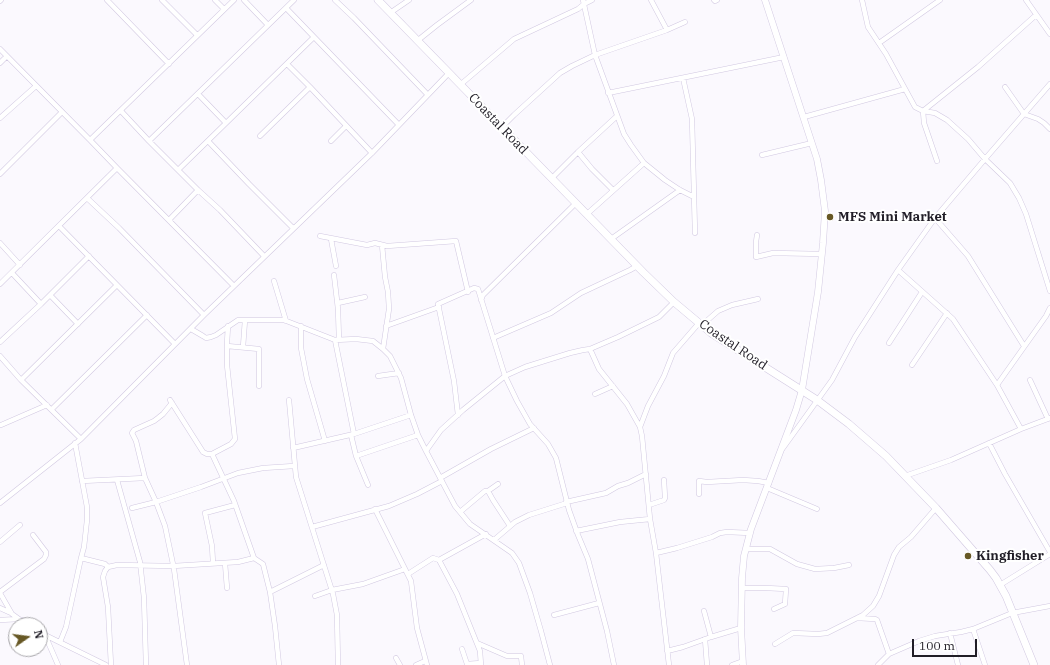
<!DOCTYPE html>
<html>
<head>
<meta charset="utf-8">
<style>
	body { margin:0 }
	#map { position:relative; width:1050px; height:665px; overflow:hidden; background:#fbf9fe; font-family:"IBM Plex Serif",serif }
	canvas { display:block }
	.north { position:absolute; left:8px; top:617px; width:40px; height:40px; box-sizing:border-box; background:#fff; border:1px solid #a6a5a9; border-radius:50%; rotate:76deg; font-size:11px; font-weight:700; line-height:16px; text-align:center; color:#211e27 }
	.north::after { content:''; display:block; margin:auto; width:14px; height:18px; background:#675825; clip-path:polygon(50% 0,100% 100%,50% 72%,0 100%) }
	.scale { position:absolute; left:912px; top:639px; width:65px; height:18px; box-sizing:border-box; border:2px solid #211e27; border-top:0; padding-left:5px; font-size:12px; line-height:14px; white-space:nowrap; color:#211e27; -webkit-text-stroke:3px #fff; paint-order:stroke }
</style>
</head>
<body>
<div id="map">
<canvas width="1050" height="665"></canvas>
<div class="north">N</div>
<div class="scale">100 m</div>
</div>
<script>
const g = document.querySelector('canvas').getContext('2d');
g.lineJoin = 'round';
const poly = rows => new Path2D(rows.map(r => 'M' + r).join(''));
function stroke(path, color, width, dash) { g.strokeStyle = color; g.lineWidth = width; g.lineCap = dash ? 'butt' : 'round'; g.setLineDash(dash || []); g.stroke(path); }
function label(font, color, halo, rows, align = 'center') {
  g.font = font + ' "IBM Plex Serif",serif'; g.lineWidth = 4; g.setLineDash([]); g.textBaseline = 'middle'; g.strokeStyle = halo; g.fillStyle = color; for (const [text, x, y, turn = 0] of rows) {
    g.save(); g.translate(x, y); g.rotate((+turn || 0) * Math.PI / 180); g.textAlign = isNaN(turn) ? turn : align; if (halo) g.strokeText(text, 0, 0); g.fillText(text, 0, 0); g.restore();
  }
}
const minor = poly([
	[107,0,169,64],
	[162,0,197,35],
	[215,0,224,9],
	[244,0,268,25],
	[335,0,354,18,428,95],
	[583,0,595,55,624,134,631,145,644,163,665,180,680,190,694,197],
	[651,0,667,30],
	[714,0,715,1,717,0],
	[862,0,868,27,886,54,915,107,923,111,935,113,947,120,968,139,985,159,1010,183,1019,198,1026,214,1050,291],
	[1026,0,1050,34],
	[0,1,1,0],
	[286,8,399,125],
	[390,13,409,0],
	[417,41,437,25,471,0],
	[879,43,940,0],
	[0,49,90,140,117,168,234,286],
	[0,63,7,56],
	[287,64,310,87],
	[683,78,692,119,695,233],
	[460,85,514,39,578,9,584,4,592,0],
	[1005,87,1024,114,1038,119,1044,123,1050,129],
	[608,93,784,57],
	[198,94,226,123],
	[121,111,149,141,198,190,220,210,264,256],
	[804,117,905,89],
	[0,118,36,86],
	[502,127,514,115,560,73,572,66,595,55,667,30,685,22],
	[260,136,310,87,372,153],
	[90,140,234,0],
	[149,141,294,0],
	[208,141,249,184,293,228],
	[331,141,346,126],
	[578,152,592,169,613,190],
	[762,155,812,143],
	[937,161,924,123,923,111,978,67,1036,15],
	[178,170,314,37],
	[0,174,62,112],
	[552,178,578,152,617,116],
	[87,198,119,228,204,315],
	[587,214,644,163],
	[935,218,968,256,1024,346],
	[169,220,198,190],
	[59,226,175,344],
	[757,235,756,242,756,257,773,253,822,254],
	[320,236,367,245,375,243,387,246,456,241,468,292],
	[331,239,336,266],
	[611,239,680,190],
	[0,243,20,265],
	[382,245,385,277,388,292,389,309,383,349],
	[898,270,953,319,997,385,1021,429],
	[12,273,41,304],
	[334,275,338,309,339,340],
	[274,281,286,321],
	[0,284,117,168],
	[50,295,78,324],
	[481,300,483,295,576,203],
	[338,303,365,297],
	[702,325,718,311,732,305,758,299],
	[301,326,301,348,307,379,325,441],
	[386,326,439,307],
	[191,329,203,336,206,338,211,337,216,335,238,320,284,320,335,340,356,339,373,341,383,349,390,356,401,378,411,415,418,435,426,451,455,506,470,524,512,553,519,563,530,593,541,631,550,665],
	[493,338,551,313,581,293,630,270,637,266],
	[335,340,354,434],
	[0,342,41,304,89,256],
	[889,343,922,292],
	[227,346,259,349,259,386],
	[243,347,245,320],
	[590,349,599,369,627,404,640,427],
	[0,356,21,380,81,439],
	[912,365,947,313],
	[378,376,399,373],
	[21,380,117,285],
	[1030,380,1048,419],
	[997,385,1046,316,1050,308],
	[595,394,613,386],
	[170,400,203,452,207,454,212,454,231,444,235,439,227,365,227,343,228,326],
	[289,400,296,477,333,594,337,615,338,665],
	[172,403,163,414,158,418,154,421,134,430,132,433,136,441,145,478,156,502,165,526,174,569,187,665],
	[52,409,147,315],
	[1,425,47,405],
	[351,435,356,456,368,485],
	[989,443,1005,474,1050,552],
	[293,448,354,434,411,415],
	[783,448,832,380,855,337,898,270,935,218,985,159,1050,84],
	[426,451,441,430,463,410,505,376,478,289,474,288,438,304,454,381,458,415],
	[212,454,234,501,254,558,263,564,270,592,275,626,279,665],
	[356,456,418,435],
	[905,476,951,460,1021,429,1050,418],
	[440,478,491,449,534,428],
	[117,480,140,562,144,598,146,665],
	[82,481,145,478],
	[767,488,817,509],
	[488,491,493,500,510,526],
	[699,494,699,481,707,482,743,480,758,481,769,483],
	[566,502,606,493,618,486,628,483,646,474],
	[0,503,81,439,204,315,372,153,449,73],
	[649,505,664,500,665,498,664,480],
	[132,508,156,502,201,487,238,473,263,468,294,466],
	[375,509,411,581,417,628,427,665],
	[460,512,485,491,488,491,498,484],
	[312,527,389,506,417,494,442,481],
	[576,531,620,522,650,519],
	[494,540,515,522,529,515,567,503],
	[0,542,20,525],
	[746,549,770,549,797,564,815,569,834,568,849,565],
	[656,553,677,548,712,537,720,533,727,532,750,533],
	[81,558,105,564,108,567,105,571,103,577,108,607,111,665],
	[439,560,486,534],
	[213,563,212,546,205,513,235,505],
	[225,563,227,588],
	[108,567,117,565,173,566,238,562,254,558],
	[408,574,433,558,439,560,457,594,480,651,481,665],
	[1000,585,1050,554],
	[742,588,766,588,786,589,785,604,774,609],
	[0,592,44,559,46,555,46,552,33,535],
	[270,592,324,565],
	[0,593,12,614,19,619,27,622,31,625],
	[315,596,332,590,363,584,405,569],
	[0,608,11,613],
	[704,611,711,637],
	[554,615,599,603],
	[857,618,875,619,877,620,889,654],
	[0,620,19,619],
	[973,629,985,665],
	[40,632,45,635,106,665],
	[950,633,958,665],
	[45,635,58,665],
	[705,639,707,665],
	[60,642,66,627,81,558,84,547,87,520,87,507,75,443],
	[477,643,507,656,521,656,522,665],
	[775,644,793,633,818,634,827,633,863,615,873,606,879,596,894,555,899,547,911,537,936,508],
	[462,649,467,664,481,663],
	[667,651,683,647,711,637,741,628],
	[396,658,400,665],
	[416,665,425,661],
	[614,665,607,631,588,559,578,535,569,510,556,458,548,444,530,424,517,401,505,376,525,367,570,353,583,350,590,349,618,337,659,317,674,302],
	[669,665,656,553,650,519,642,436,640,427,648,406,664,376,673,353,699,323],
	[732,665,743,661],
	[878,665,889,654,919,641,935,636,961,632,973,629,1012,613,1050,606]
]);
const tertiary = poly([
	[743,665,741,628,742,578,744,556,751,529,796,410,802,390,818,292,823,243,825,211,821,180,817,159,765,0]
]);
const primary = poly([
	[378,0,643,272,674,302,711,333,817,400,849,424,886,456,936,508,990,570,996,578,1006,596,1034,665]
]);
const markers = [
	[830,217,4,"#675825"],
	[968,556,4,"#675825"]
];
const streetNames = [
	["Coastal Road",498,124,46],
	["Coastal Road",733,345,34]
];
const poiNames = [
	["MFS Mini Market",838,217],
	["Kingfisher",976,556]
];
stroke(minor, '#d1c8e1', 5.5);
stroke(tertiary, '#d1c8e1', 7);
stroke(primary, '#d1c8e1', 8);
stroke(minor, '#fff', 4.5);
stroke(tertiary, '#fff', 6);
stroke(primary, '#fff', 7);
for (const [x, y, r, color] of markers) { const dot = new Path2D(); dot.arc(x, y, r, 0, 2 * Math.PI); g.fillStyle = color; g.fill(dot); stroke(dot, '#fff', 1.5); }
label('13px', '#211e27', '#fff', streetNames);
label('bold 13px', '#211e27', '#fff', poiNames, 'left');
</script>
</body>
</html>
